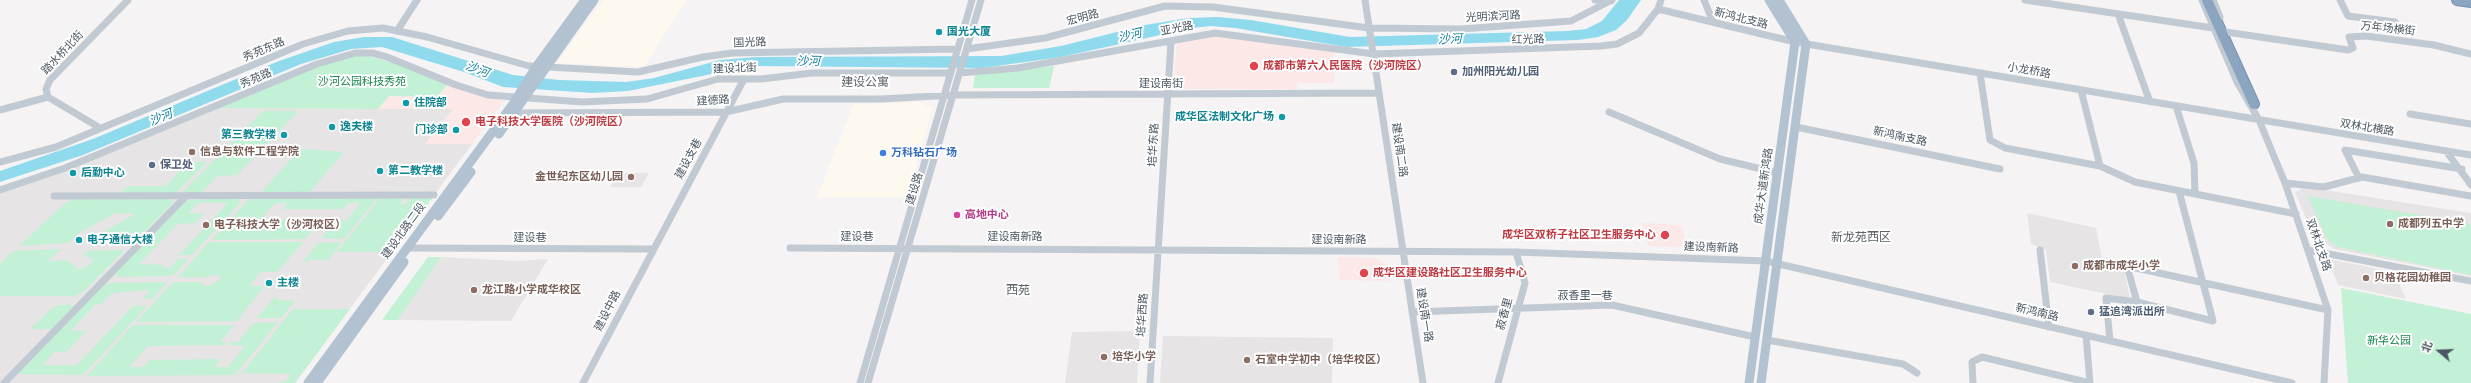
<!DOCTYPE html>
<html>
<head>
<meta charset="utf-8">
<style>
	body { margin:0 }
	#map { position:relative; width:2471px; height:383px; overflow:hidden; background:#f5f3f3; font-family:"DejaVu Sans","Noto Sans SC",sans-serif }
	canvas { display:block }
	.north { position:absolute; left:2419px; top:331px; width:40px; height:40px; -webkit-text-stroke:3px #fff; paint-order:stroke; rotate:289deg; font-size:11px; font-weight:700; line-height:16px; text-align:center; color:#4a5661 }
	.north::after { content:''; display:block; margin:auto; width:14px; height:18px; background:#4a5661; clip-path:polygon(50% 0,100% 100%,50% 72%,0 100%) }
</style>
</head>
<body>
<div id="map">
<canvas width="2471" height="383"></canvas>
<div class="north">北</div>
</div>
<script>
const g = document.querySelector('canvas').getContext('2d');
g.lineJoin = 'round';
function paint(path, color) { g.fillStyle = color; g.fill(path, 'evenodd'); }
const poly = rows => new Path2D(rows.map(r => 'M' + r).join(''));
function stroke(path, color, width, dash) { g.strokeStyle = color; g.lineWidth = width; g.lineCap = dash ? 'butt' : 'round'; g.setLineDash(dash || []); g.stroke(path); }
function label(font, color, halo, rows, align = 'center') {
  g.font = font + ' "DejaVu Sans","Noto Sans SC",sans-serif'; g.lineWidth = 4; g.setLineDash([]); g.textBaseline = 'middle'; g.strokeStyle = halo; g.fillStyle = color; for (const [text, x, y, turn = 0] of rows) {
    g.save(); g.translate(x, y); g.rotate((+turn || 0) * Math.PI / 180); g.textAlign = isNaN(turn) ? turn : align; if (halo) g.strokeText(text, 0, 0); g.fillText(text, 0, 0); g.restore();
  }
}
const commercial = poly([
	[603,0,686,0,644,67,557,63],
	[919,102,932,108,908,197,817,197,854,104]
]);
const education = poly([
	[216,108,453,109,426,143,472,144,295,383,0,383,0,191],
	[618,173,649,173,641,187,610,187],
	[2305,187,2471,213,2471,276,2334,249,2313,235,2295,192],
	[2027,213,2096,228,2102,259,2123,263,2130,299,2050,282,2046,250,2031,244],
	[441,257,516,261,548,259,511,321,398,320],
	[2328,259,2394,272,2406,299,2338,285],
	[1140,331,1137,383,1065,383,1072,332],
	[1163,336,1333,338,1332,383,1160,383]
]);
const medical = poly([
	[1208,35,1334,52,1334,83,1297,83,1298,89,1182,89,1175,86,1174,79,1177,43],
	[448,84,504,101,472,144,425,144,453,109,378,109,388,96,437,97],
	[1642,223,1681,225,1688,247,1648,246],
	[1338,257,1375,258,1388,266,1389,281,1340,280]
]);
const green = poly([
	[352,56,367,56,394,63,448,84,437,97,389,96,378,109,216,108,312,69],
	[1054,66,1049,88,973,88,975,75],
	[263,111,298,111,237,175,217,176,201,193,182,193],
	[300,149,344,152,310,192,261,193],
	[189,162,207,162,176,193,120,193,128,186,165,186],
	[2308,196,2471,224,2471,275,2338,247,2327,239],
	[251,197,378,197,344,239,322,238,334,223,329,223,331,220,347,220,360,203,348,203,344,209,283,209,287,203,275,203,260,220,327,220,325,223,319,223,305,239,212,240],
	[381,197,404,197,400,204,406,204,411,197,433,197,393,252,337,252],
	[238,198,240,203,192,255,179,255,228,203,198,203,188,213,204,214,195,223,178,224,139,264,164,265,162,268,170,268,178,259,188,259,175,274,170,276,116,277,117,271,187,200],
	[74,199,170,199,174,202,145,231,139,233,106,233,105,231,135,214,116,213,80,232,68,243,19,246,64,204],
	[209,242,303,242,277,272,261,272,254,280,249,286,264,286,237,321,136,322,173,282,201,282,202,285,208,286,220,280,221,276,216,274,206,277,178,277],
	[342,242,328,260,311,260,302,263,318,243],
	[62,249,46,262,66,260,77,267,75,269,77,270,90,265,93,260,83,254,86,251,121,250,123,252,83,292,74,296,0,296,0,264,13,251],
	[428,257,441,257,398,320,382,320],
	[165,282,167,283,152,299,142,299,150,290,112,293,101,304,96,304,70,331,86,331,66,352,55,352,42,365,77,365,133,306,147,306,83,375,17,374,104,285,113,283],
	[2341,288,2471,314,2471,383,2348,383],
	[275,296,278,300,295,301,281,318,257,318],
	[60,305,71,305,74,307,52,329,30,329,51,309],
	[293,309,350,309,295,383,274,383,285,382,291,374,242,373],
	[278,322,235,375,87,376,133,325,234,325,220,342,226,342,223,345,148,346,129,367,144,367,150,360,220,359,215,367,228,367,245,346,228,345,231,342,238,342,253,323]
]);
const water = poly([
	[1619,0,1641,0,1627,20,1616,30,1598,37,1578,40,1346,47,1235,28,1211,26,1192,28,1061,57,982,68,751,66,628,91,592,93,503,87,464,72,382,47,351,49,301,64,83,155,0,182,0,171,93,139,279,61,334,42,364,37,392,37,513,75,559,80,626,82,654,78,720,60,756,57,1001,56,1061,46,1145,25,1188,18,1218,17,1251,20,1350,37,1567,31,1586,29,1602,21]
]);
const minor = poly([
	[1365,0,1423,383],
	[1595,0,1611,1],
	[1704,0,1713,22],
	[2025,0,2213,28],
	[2202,0,2237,82,2259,120,2285,183,2328,310,2324,383],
	[2213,0,2220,17],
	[2340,0,2348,16,2395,22],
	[1658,9,1795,42,2471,155],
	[2118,14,2150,102],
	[397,31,417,0],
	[2226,32,2348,50,2353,48,2349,37,2366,36,2434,45,2471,54],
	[967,49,1045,38,1165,6,1213,7,1369,28,1461,29,1571,21,1612,0],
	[960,73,1018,68,1215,33,1374,54,1601,46,1617,44,1639,33,1658,9,1661,0],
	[1980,73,1990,140,2005,148,2100,166,2135,182,2296,214],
	[2081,90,2100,166],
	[2176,106,2194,163,2195,194],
	[0,110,48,97],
	[1609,112,1720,159,1778,173],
	[511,113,726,112,783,99,881,99,954,95,1379,93],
	[2410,114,2471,124],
	[1796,127,2000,169],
	[100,128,48,97,46,89,50,80,128,0],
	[2446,151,2471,185],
	[0,162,56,147,303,44,348,31,383,28,427,37,529,66,638,72,703,57,732,53,957,49],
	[2359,178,2345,150,2462,169],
	[2285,183,2324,187,2362,177,2471,196],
	[0,190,65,168,317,64,355,53,372,53,387,57,456,85,488,95,582,102,647,99,718,79,761,79,812,73,950,73],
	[54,196,434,195],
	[407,248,653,249],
	[790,248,1516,252,1766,261,2292,383],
	[2040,250,2049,327],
	[2308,250,2471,281],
	[2137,302,2127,266,2328,310],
	[1412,312,1612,305,1755,337],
	[2086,335,2090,383],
	[1767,340,1903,364,1917,373],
	[2110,341,2106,298,2137,302,2213,321,2179,191],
	[4,383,186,196],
	[583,383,744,79],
	[860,383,972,0],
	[868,383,981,0],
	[1150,383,1171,41],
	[1498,383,1525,283,1516,252],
	[1973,383,1972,362,1982,357,2090,383]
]);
const major = poly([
	[499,134,594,0],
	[438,216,471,172],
	[308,383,513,104,536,67,585,0],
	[317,383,404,262],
	[1749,383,1795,42,1769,0],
	[1761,383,1806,44,1779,0]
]);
const highway = poly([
	[2207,0,2254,104],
	[2457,0,2471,2]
]);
const markers = [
	[939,32,4,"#0f9aa8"],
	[1254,66,5,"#e0444e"],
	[1454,72,4,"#5c6f8a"],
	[406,103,4,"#0f9aa8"],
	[1282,117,4,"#0f9aa8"],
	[466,122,5,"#e0444e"],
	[332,127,4,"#0f9aa8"],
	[456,130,4,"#0f9aa8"],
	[284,135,4,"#0f9aa8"],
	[192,152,4,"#8d6e63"],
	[883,153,4,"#3f7fe0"],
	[152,165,4,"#5c6f8a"],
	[380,171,4,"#0f9aa8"],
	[73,173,4,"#0f9aa8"],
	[631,177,4,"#8d6e63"],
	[957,215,4,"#d1479c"],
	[2390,224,4,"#8d6e63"],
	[206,225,4,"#8d6e63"],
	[1665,235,5,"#e0444e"],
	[79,240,4,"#0f9aa8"],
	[2075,266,4,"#8d6e63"],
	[1364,273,5,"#e0444e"],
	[2366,278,4,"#8d6e63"],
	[269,283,4,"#0f9aa8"],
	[474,290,4,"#8d6e63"],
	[2091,312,4,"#5c6f8a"],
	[1104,357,4,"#8d6e63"],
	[1247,360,4,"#8d6e63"]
];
const streetNames = [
	["光明滨河路",1493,17,-3],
	["宏明路",1083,18,-15],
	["新鸿北支路",1741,19,14],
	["亚光路",1177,29,-11],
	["万年场横街",2388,29,6],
	["红光路",1528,40,-1],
	["国光路",750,43,-2],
	["秀苑东路",264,50,-23],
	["踏水桥北街",63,53,-47],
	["建设北街",735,69,-2],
	["小龙桥路",2029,71,10],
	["秀苑路",256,79,-23],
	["建设南街",1161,84],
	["建德路",713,101,-4],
	["双林北横路",2367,128,9],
	["新鸿南支路",1900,137,12],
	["培华东路",1154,145,-87],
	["建设南二路",1399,150,82],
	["建设支巷",689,159,-62],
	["成华大道新鸿路",1764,186,-82],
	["建设路",915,189,-73],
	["建设北路二段",404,231,-54],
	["建设巷",857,237],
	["建设南新路",1015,237],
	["建设巷",530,238],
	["建设南新路",1339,240],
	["双林北支路",2318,245,71],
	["建设南新路",1711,248,2],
	["菽香里一巷",1585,296],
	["建设中路",608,311,-63],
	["新鸿南路",2037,313,13],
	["菽香里",1505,314,-75],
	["培华西路",1143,315,-86],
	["建设南一路",1424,315,81]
];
const cultureNames = [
	["国光大厦",947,32],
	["住院部",414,103],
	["成华区法制文化广场",1274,117,"right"],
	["逸夫楼",340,127],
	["门诊部",448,130,"right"],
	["第三教学楼",276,135,"right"],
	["第二教学楼",388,171],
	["后勤中心",81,173],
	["电子通信大楼",87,240],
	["主楼",277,283]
];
const healthNames = [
	["成都市第六人民医院（沙河院区）",1263,66],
	["电子科技大学医院（沙河院区）",475,122],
	["成华区双桥子社区卫生服务中心",1656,235,"right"],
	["成华区建设路社区卫生服务中心",1373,273]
];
const serviceNames = [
	["加州阳光幼儿园",1462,72],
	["保卫处",160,165],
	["猛追湾派出所",2099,312]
];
const parkNames = [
	["沙河公园科技秀苑",362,82],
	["新华公园",2389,341]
];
const educationNames = [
	["信息与软件工程学院",200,152],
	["金世纪东区幼儿园",623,177,"right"],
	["成都列五中学",2398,224],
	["电子科技大学（沙河校区）",214,225],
	["成都市成华小学",2083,266],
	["贝格花园幼稚园",2374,278],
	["龙江路小学成华校区",482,290],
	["培华小学",1112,357],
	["石室中学初中（培华校区）",1255,360]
];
const shopNames = [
	["万科钻石广场",891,153]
];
const hotelNames = [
	["高地中心",965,215]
];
const waterNames = [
	["沙河",1130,36,-13],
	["沙河",1450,40,-2],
	["沙河",808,62,1],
	["沙河",477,70,20],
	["沙河",161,118,-23]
];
const neighbourhoodNames = [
	["建设公寓",865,83],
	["新龙苑西区",1861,238],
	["西苑",1018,291]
];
paint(commercial, '#fdf9ef');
paint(education, '#e6e4e5');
paint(medical, '#fce8e6');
paint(green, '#c3f1d5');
paint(water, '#90daee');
stroke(highway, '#7690ad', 12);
stroke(minor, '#c1cad2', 7);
stroke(major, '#b3c2d1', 9);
stroke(highway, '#8ba5c1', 10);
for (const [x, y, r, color] of markers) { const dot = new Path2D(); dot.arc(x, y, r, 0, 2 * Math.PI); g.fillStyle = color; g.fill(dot); stroke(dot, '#fff', 1.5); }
label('11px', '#4a5661', '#fff', streetNames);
label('bold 11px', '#0d838f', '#fff', cultureNames, 'left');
label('bold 11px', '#be3a42', '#fff', healthNames, 'left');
label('bold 11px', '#4e5e75', '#fff', serviceNames, 'left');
label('11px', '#17864f', '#fff', parkNames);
label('bold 11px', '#785e54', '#fff', educationNames, 'left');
label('bold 11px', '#366cbe', '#fff', shopNames, 'left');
label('bold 11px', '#b23c85', '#fff', hotelNames, 'left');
label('italic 12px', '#0c7c9b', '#fff', waterNames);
label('12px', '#5f6368', '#fff', neighbourhoodNames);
</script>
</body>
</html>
